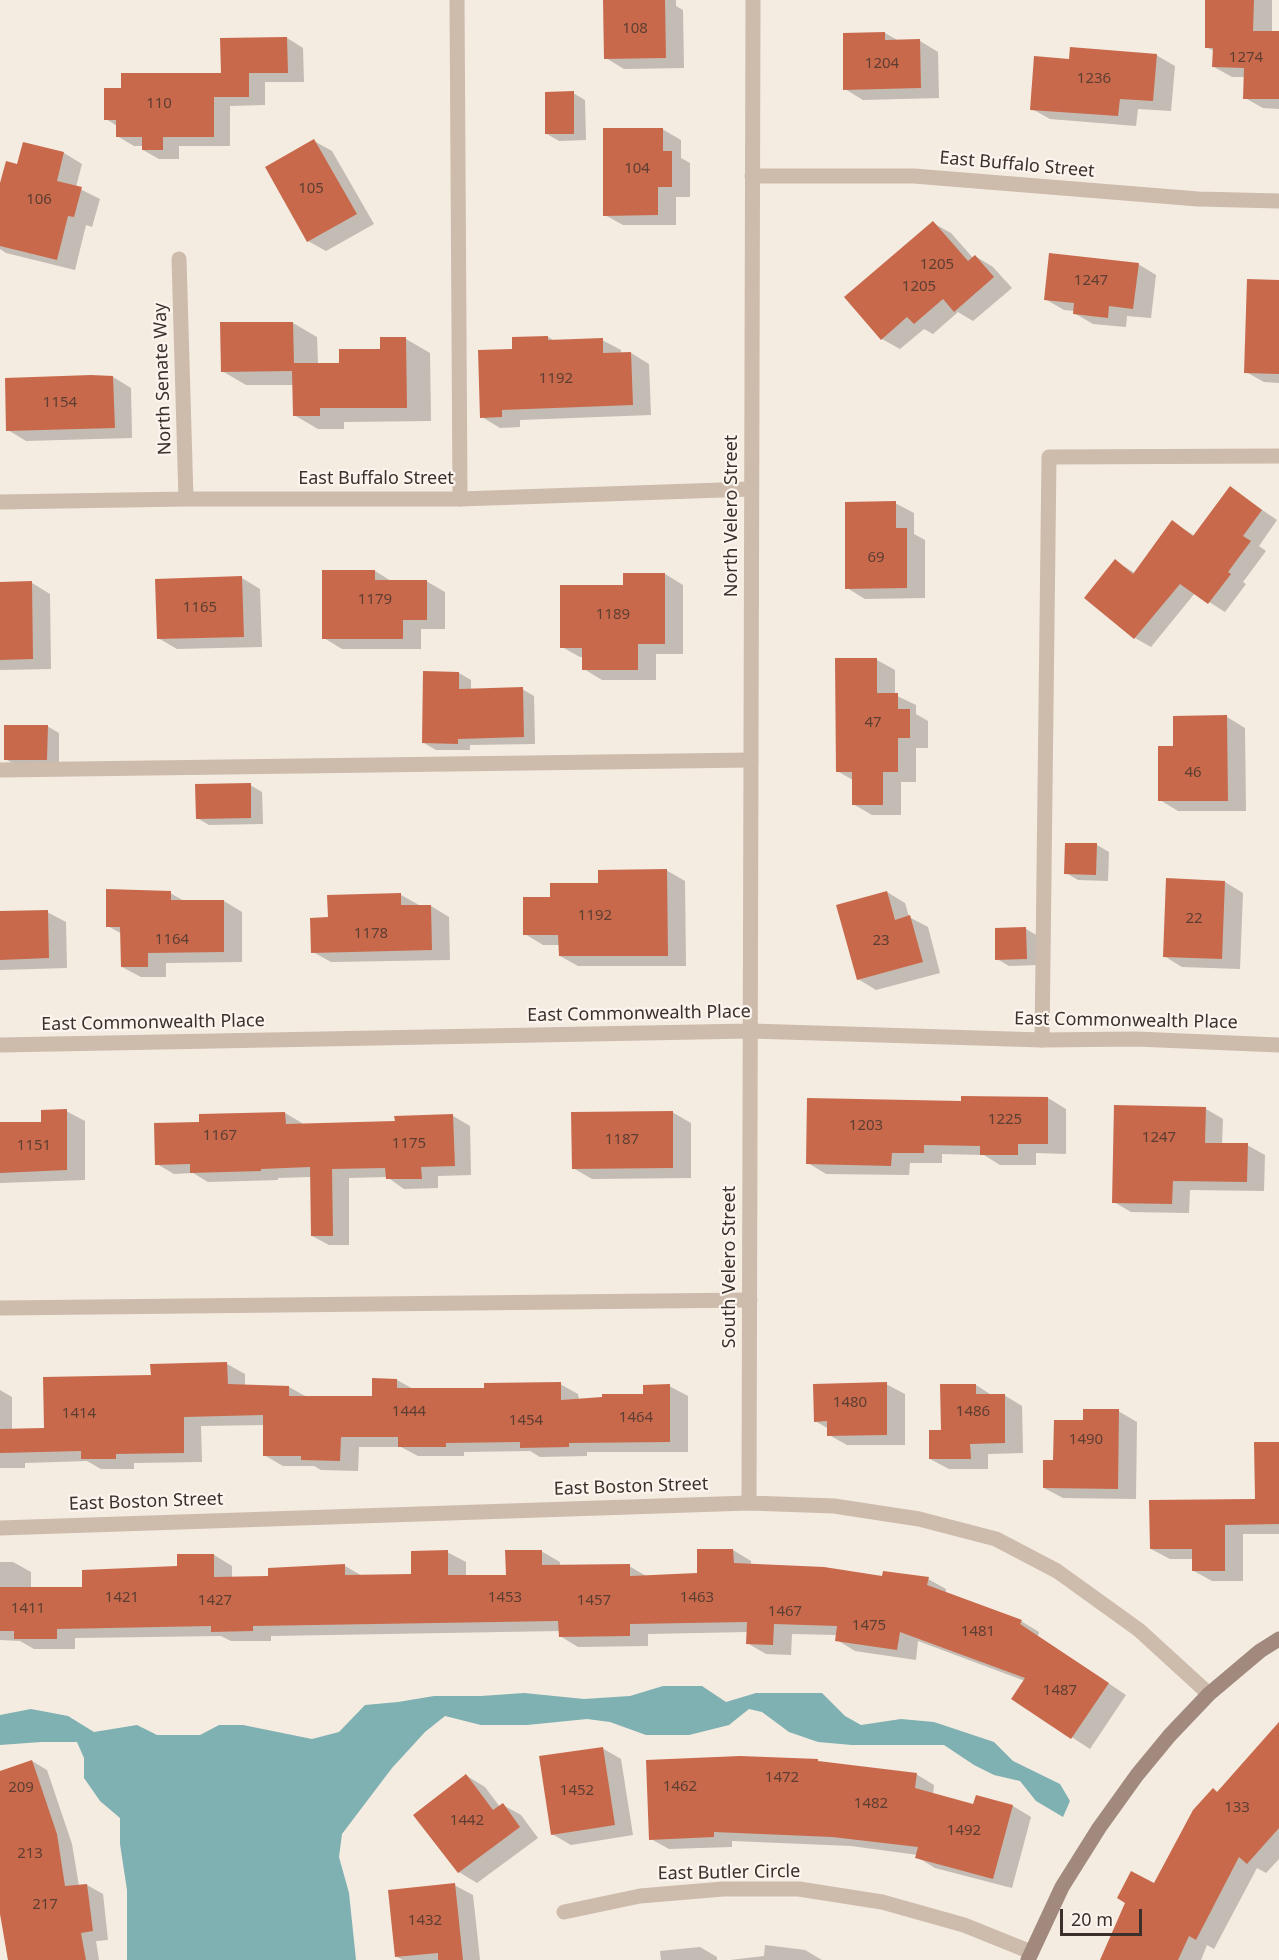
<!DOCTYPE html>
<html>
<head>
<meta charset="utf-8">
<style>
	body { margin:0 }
	#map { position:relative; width:1279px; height:1960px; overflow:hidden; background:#f4ebe1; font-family:"Noto Sans",sans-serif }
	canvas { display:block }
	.scale { position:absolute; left:1060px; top:1909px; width:82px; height:27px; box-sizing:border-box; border:3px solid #3b302b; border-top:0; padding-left:8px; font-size:18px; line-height:21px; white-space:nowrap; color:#3b302b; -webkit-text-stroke:4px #fbf5ee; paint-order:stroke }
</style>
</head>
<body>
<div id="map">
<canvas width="1279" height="1960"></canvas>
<div class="scale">20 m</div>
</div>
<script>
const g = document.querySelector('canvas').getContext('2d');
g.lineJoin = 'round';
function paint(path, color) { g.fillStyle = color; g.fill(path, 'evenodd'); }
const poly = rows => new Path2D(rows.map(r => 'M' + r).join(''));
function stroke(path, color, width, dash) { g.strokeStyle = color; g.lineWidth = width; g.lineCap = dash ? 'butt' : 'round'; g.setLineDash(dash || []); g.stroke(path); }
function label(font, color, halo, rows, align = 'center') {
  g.font = font + ' "Noto Sans",sans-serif'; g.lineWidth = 4.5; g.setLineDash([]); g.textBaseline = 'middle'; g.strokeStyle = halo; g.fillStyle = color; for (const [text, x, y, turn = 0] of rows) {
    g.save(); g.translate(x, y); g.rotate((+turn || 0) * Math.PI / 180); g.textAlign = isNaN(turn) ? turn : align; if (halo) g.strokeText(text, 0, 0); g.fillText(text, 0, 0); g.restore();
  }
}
const water = poly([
	[663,1686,702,1686,726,1702,756,1693,822,1693,845,1716,861,1725,901,1719,934,1722,994,1742,1013,1761,1060,1784,1070,1801,1063,1817,1036,1801,1020,1781,994,1775,974,1765,944,1745,852,1745,818,1742,789,1732,762,1712,749,1709,729,1725,689,1735,646,1735,610,1722,587,1719,527,1725,481,1725,445,1716,425,1732,392,1768,342,1834,339,1857,349,1893,356,1960,127,1960,127,1890,120,1844,120,1818,100,1801,84,1778,84,1758,77,1742,41,1742,0,1745,0,1715,31,1709,68,1716,94,1732,137,1725,157,1735,200,1735,219,1725,243,1725,312,1739,339,1732,365,1705,398,1702,434,1696,481,1696,524,1693,584,1699,630,1696]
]);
const shadow = poly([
	[605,0,676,0,676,6,683,10,684,68,624,69,606,58],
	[1207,0,1272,0,1272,32,1279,32,1279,109,1263,108,1245,98,1245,77,1232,77,1214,67,1214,51,1206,47],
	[885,33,899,41,920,41,938,52,939,98,863,100,845,89],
	[287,38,303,48,304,82,265,82,265,105,230,106,230,146,179,146,179,159,159,159,143,150,143,146,134,146,117,136,117,126,106,119,122,90,222,75],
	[1156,55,1175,66,1171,111,1138,109,1136,126,1050,119,1032,109,1071,60],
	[573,93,585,100,586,140,559,141,547,134],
	[662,129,681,140,681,158,690,163,690,197,676,197,676,225,623,225,605,215],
	[314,141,332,151,374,224,326,251,308,241],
	[24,144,64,153,82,164,76,187,100,199,92,227,86,225,75,270,6,253,0,249,0,190,19,166],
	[933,223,951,233,973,258,975,256,993,267,1012,288,973,321,958,312,933,334,924,329,900,349,882,339],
	[1138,264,1156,275,1151,318,1127,316,1126,327,1093,324,1074,313,1075,311,1064,310,1045,299],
	[1279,282,1279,383,1264,382,1246,372],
	[293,323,317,337,318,364,340,364,382,350,406,339,430,353,431,421,344,422,344,429,318,429,294,415,294,385,246,385,222,371],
	[548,337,555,341,602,340,621,350,621,354,631,353,649,364,651,415,520,420,520,427,500,428,482,417,513,350],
	[113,377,131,388,132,438,26,441,8,430],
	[1230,488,1277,520,1259,546,1266,551,1243,582,1246,584,1225,612,1195,593,1151,647,1135,638,1086,598,1115,561,1135,573,1172,522,1195,536],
	[895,503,914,513,914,534,925,540,925,598,865,599,847,588],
	[375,571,391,581,426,581,445,592,445,629,421,629,421,649,342,649,324,638],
	[665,574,683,585,683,654,656,654,656,680,602,680,584,669,584,657,580,657,562,647],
	[242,578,260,589,262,647,177,649,158,638],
	[0,583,32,583,50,594,51,669,0,670],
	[877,660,895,670,895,695,916,705,916,714,928,721,928,748,916,748,916,782,901,782,901,815,872,815,853,804,853,780,837,771],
	[459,673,471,680,471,690,522,689,534,696,535,744,470,745,470,750,436,750,424,743],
	[1227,717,1245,728,1246,811,1178,811,1160,800],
	[47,726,59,733,59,766,18,766,5,759],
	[250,785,262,792,263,824,209,825,197,818],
	[1097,845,1109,852,1108,881,1078,880,1066,873],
	[666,870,685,881,686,966,578,966,560,956,560,945,543,945,525,934,552,899,599,884],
	[1225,882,1243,893,1240,969,1182,967,1164,956],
	[887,892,905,903,909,917,928,927,940,973,876,990,858,979],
	[170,893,186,902,224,901,242,912,242,962,166,963,166,977,141,977,122,967,122,934,108,926],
	[401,895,419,905,431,906,449,917,450,960,331,962,313,952],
	[47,912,66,922,67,968,0,970,0,913],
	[996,929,1026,929,1038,936,1039,965,1009,966,997,959],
	[962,1098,1048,1098,1066,1109,1066,1154,1036,1153,1036,1165,1000,1165,984,1155,942,1154,942,1163,910,1163,909,1175,826,1174,808,1163,962,1102],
	[1206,1109,1223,1119,1222,1144,1247,1145,1265,1155,1264,1191,1190,1190,1189,1213,1131,1212,1114,1202],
	[66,1111,85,1121,85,1180,0,1183,0,1124,42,1124],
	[672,1112,691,1123,691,1178,592,1179,573,1168],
	[285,1113,302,1123,302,1125,396,1123,453,1116,470,1126,471,1175,438,1176,438,1188,404,1189,387,1177,349,1178,349,1245,329,1245,312,1236,311,1177,278,1178,278,1180,208,1182,193,1173,174,1174,157,1164,200,1123],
	[227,1364,245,1374,245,1386,289,1387,307,1397,374,1398,397,1380,413,1389,485,1389,560,1384,578,1394,579,1400,644,1395,669,1386,688,1396,688,1452,587,1452,587,1456,540,1457,530,1451,464,1452,464,1456,418,1456,401,1447,359,1447,358,1471,321,1470,314,1466,283,1466,264,1455,265,1425,201,1426,202,1462,134,1463,134,1469,101,1469,87,1461,25,1463,25,1468,0,1468,0,1390,12,1397,12,1430,45,1429,152,1376],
	[886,1384,905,1394,905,1445,847,1445,829,1435,829,1429,815,1421],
	[976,1385,993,1396,1004,1395,1022,1406,1023,1453,988,1454,988,1469,949,1469,930,1459,942,1431],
	[1118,1411,1137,1422,1136,1499,1063,1498,1044,1488,1055,1461,1084,1421],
	[1279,1444,1279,1534,1243,1534,1243,1581,1212,1581,1194,1571,1194,1559,1170,1559,1151,1549,1256,1501],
	[733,1550,751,1561,751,1565,884,1577,928,1579,946,1589,946,1593,1021,1621,1039,1632,1038,1636,1126,1695,1090,1749,1013,1699,1025,1681,918,1641,916,1660,855,1651,837,1640,837,1635,792,1634,791,1655,766,1654,747,1643,748,1632,648,1634,648,1646,578,1647,560,1636,560,1631,271,1636,271,1641,231,1641,221,1636,75,1638,75,1649,34,1649,20,1641,0,1640,0,1562,13,1562,31,1572,31,1589,84,1589,178,1568,214,1555,232,1566,232,1578,270,1578,345,1566,364,1577,413,1576,447,1552,466,1562,466,1576,507,1576,541,1551,560,1562,560,1567,629,1566,648,1577,698,1575],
	[1279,1729,1279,1859,1266,1873,1257,1868,1214,1949,1207,1945,1201,1960,1102,1960,1218,1793],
	[602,1748,621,1759,633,1835,571,1845,552,1834],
	[32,1761,47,1770,72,1844,79,1886,87,1885,103,1894,108,1940,96,1941,99,1960,8,1960,0,1904,0,1772],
	[916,1774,934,1785,933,1795,974,1806,977,1796,1013,1806,1031,1817,1012,1888,935,1868,917,1857,918,1855,851,1846,732,1841,732,1847,669,1849,651,1839],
	[467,1776,485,1787,500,1807,503,1805,521,1815,538,1838,477,1883,459,1872,415,1815],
	[454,1885,473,1895,480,1960,403,1960,397,1957],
	[765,1945,805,1950,822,1960,730,1960,764,1956],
	[700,1947,717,1957,717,1960,661,1960,660,1951]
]);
const building = poly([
	[603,0,665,0,666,58,604,59],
	[1205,0,1254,0,1253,31,1279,31,1279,99,1243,99,1244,68,1212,67,1213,48,1205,48],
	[885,32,885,40,920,39,921,88,843,90,843,33],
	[287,37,288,73,249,73,249,97,214,97,214,137,163,137,163,150,142,150,142,137,116,137,116,120,104,120,104,88,121,88,121,73,221,73,220,38],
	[1070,47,1157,54,1153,101,1120,99,1118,116,1030,110,1034,56,1069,59],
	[574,91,574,134,545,134,545,92],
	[603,128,663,128,663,151,672,151,672,187,658,187,658,215,603,216],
	[314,139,357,214,307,242,265,167],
	[23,142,64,152,57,181,82,187,74,217,68,216,57,260,0,246,0,183,6,161,17,164],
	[933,221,968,261,975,255,994,277,954,312,943,299,914,324,907,317,881,340,844,297],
	[1049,253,1139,263,1133,309,1109,306,1108,318,1073,314,1074,303,1044,300],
	[1247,279,1279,280,1279,374,1244,373],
	[220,322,293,322,294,363,339,363,339,349,380,349,380,337,406,337,407,408,320,408,320,416,293,416,292,371,221,372],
	[548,336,548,340,603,338,603,353,631,352,633,405,502,410,502,417,480,418,478,350,512,349,512,337],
	[91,375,113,376,115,428,6,431,5,378],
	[1230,486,1262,510,1243,536,1251,541,1228,572,1231,574,1208,604,1180,584,1134,639,1084,598,1115,559,1133,574,1172,520,1193,536],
	[896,501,896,528,907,528,907,588,845,589,845,502],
	[322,570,375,570,375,580,427,580,427,620,403,620,403,639,322,639],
	[623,573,665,573,665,644,638,644,638,670,582,670,582,648,560,648,560,585,623,585],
	[242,576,244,637,157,639,155,579],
	[32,581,33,659,0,660,0,582],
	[835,658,877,658,877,693,898,693,898,709,910,709,910,738,898,738,898,772,883,772,883,805,852,805,852,772,836,772],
	[423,671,459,672,459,689,523,687,524,737,458,739,458,744,422,743],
	[1227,715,1228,801,1158,801,1158,746,1173,746,1173,716],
	[4,725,48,725,47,760,4,760],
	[251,783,251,818,196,819,195,784],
	[1065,843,1097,843,1096,875,1064,874],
	[667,869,668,956,559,956,558,935,523,935,523,897,550,897,550,883,598,883,598,870],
	[1166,878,1225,881,1222,959,1163,957],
	[106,889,171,891,171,900,224,900,224,952,148,953,148,967,121,967,120,927,106,927],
	[887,891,895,920,910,915,923,962,857,980,836,905],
	[401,893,401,905,431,905,432,950,311,953,310,918,328,917,327,895],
	[48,910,49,958,0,960,0,911],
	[1026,927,1027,959,995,960,995,928],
	[961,1096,1048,1097,1048,1144,1018,1144,1018,1155,980,1155,980,1146,924,1145,924,1153,892,1153,891,1166,806,1164,807,1098,961,1101],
	[1114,1105,1206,1107,1205,1143,1248,1143,1247,1182,1173,1181,1172,1204,1112,1203],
	[67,1109,67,1170,0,1173,0,1122,41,1122,41,1110],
	[673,1111,673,1168,572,1169,571,1112],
	[285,1112,286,1124,395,1121,394,1116,453,1114,455,1166,421,1167,422,1179,386,1179,385,1168,332,1169,333,1236,311,1236,310,1167,261,1169,261,1171,190,1173,190,1164,155,1165,154,1123,199,1122,199,1114],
	[227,1362,228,1384,289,1386,289,1396,372,1396,372,1378,397,1379,397,1388,484,1388,484,1383,561,1382,561,1400,602,1397,602,1394,643,1394,643,1385,670,1384,670,1442,569,1443,569,1447,520,1448,520,1442,446,1443,446,1447,398,1447,398,1437,341,1437,340,1461,301,1460,301,1456,263,1456,263,1415,184,1417,184,1453,116,1454,116,1459,81,1459,81,1451,0,1453,0,1429,44,1428,43,1377,151,1375,150,1364],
	[887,1382,887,1435,827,1436,827,1421,814,1422,813,1384],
	[940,1384,976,1384,976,1394,1005,1394,1005,1443,970,1444,971,1459,929,1459,929,1430,941,1430],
	[1083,1409,1119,1409,1118,1489,1043,1488,1043,1460,1053,1460,1054,1420,1083,1420],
	[1254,1442,1279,1442,1279,1524,1225,1525,1225,1571,1192,1571,1192,1549,1150,1549,1149,1500,1255,1499],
	[697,1549,733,1549,734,1563,824,1567,882,1576,883,1571,929,1577,927,1585,1022,1620,1020,1624,1109,1683,1071,1739,1011,1699,1025,1678,900,1632,897,1650,835,1641,837,1626,774,1624,773,1645,746,1644,747,1622,630,1624,630,1636,559,1637,558,1621,253,1626,253,1631,211,1632,211,1626,57,1629,57,1639,14,1639,14,1631,0,1631,0,1587,82,1587,82,1570,177,1566,177,1554,214,1554,214,1577,268,1576,268,1568,345,1564,345,1575,411,1574,411,1551,448,1550,448,1575,506,1575,505,1550,542,1550,542,1565,630,1564,630,1576,697,1573],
	[1279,1722,1279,1828,1247,1864,1239,1857,1196,1940,1189,1936,1178,1960,1100,1960,1125,1903,1117,1898,1131,1871,1154,1883,1193,1810,1213,1788,1217,1792],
	[603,1747,615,1825,551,1835,539,1756],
	[740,1756,818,1759,818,1761,917,1773,915,1788,973,1804,976,1795,1013,1805,993,1879,915,1858,918,1847,832,1837,714,1832,714,1837,649,1840,646,1760],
	[32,1760,57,1834,65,1886,87,1884,93,1931,81,1933,86,1960,8,1960,0,1914,0,1771],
	[466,1774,493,1810,503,1803,520,1827,458,1873,413,1815],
	[455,1883,463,1960,438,1960,438,1953,395,1957,388,1890]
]);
const lane = poly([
	[457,0,460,499],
	[0,770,751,760],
	[1042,1040,1049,457,1279,456],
	[0,1308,750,1300]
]);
const street = poly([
	[752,176,914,176,1198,199,1279,201],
	[179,259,186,499],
	[0,502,186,499,460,499,751,489],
	[0,1045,751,1031,1042,1040,1136,1039,1279,1045],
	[749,1503,753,0],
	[0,1528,749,1503,834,1506,919,1519,996,1539,1057,1571,1139,1630,1209,1694],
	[564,1912,640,1896,723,1889,799,1889,882,1902,964,1925,1031,1952]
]);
const secondary = poly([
	[1028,1960,1062,1887,1099,1828,1137,1775,1170,1735,1209,1694,1260,1651,1279,1639]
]);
const numberNames = [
	["108",635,29],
	["1274",1246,58],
	["1204",882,64],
	["1236",1094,79],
	["110",159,104],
	["104",637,169],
	["105",311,189],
	["106",39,200],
	["1205",937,265],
	["1247",1091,281],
	["1205",919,287],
	["1192",556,379],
	["1154",60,403],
	["69",876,558],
	["1179",375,600],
	["1165",200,608],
	["1189",613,615],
	["47",873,723],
	["46",1193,773],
	["1192",595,916],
	["22",1194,919],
	["1178",371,934],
	["1164",172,940],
	["23",881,941],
	["1225",1005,1120],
	["1203",866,1126],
	["1167",220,1136],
	["1247",1159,1138],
	["1187",622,1140],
	["1175",409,1144],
	["1151",34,1146],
	["1480",850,1403],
	["1444",409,1412],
	["1486",973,1412],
	["1414",79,1414],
	["1464",636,1418],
	["1454",526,1421],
	["1490",1086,1440],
	["1421",122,1598],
	["1453",505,1598],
	["1463",697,1598],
	["1427",215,1601],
	["1457",594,1601],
	["1411",28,1609],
	["1467",785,1612],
	["1475",869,1626],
	["1481",978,1632],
	["1487",1060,1691],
	["1472",782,1778],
	["1462",680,1787],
	["209",21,1788],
	["1452",577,1791],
	["1482",871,1804],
	["133",1237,1808],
	["1442",467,1821],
	["1492",964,1831],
	["213",30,1854],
	["217",45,1905],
	["1432",425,1921]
];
const streetNames = [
	["East Buffalo Street",1017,165,5],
	["North Senate Way",163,379,-92],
	["East Buffalo Street",376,479],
	["North Velero Street",732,516,-90],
	["East Commonwealth Place",639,1014,-1],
	["East Commonwealth Place",1126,1021,1],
	["East Commonwealth Place",153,1023,-1],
	["South Velero Street",730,1267,-90],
	["East Boston Street",631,1487,-2],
	["East Boston Street",146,1502,-2],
	["East Butler Circle",729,1873,-1]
];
paint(water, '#7fb0b2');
paint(shadow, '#0003');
paint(building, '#c8694b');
stroke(lane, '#cdbbac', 15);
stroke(street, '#cdbbac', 15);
stroke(secondary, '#a18a7d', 15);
label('15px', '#5e3e33', null, numberNames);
label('18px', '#3b302b', '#fbf5ee', streetNames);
</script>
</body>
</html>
